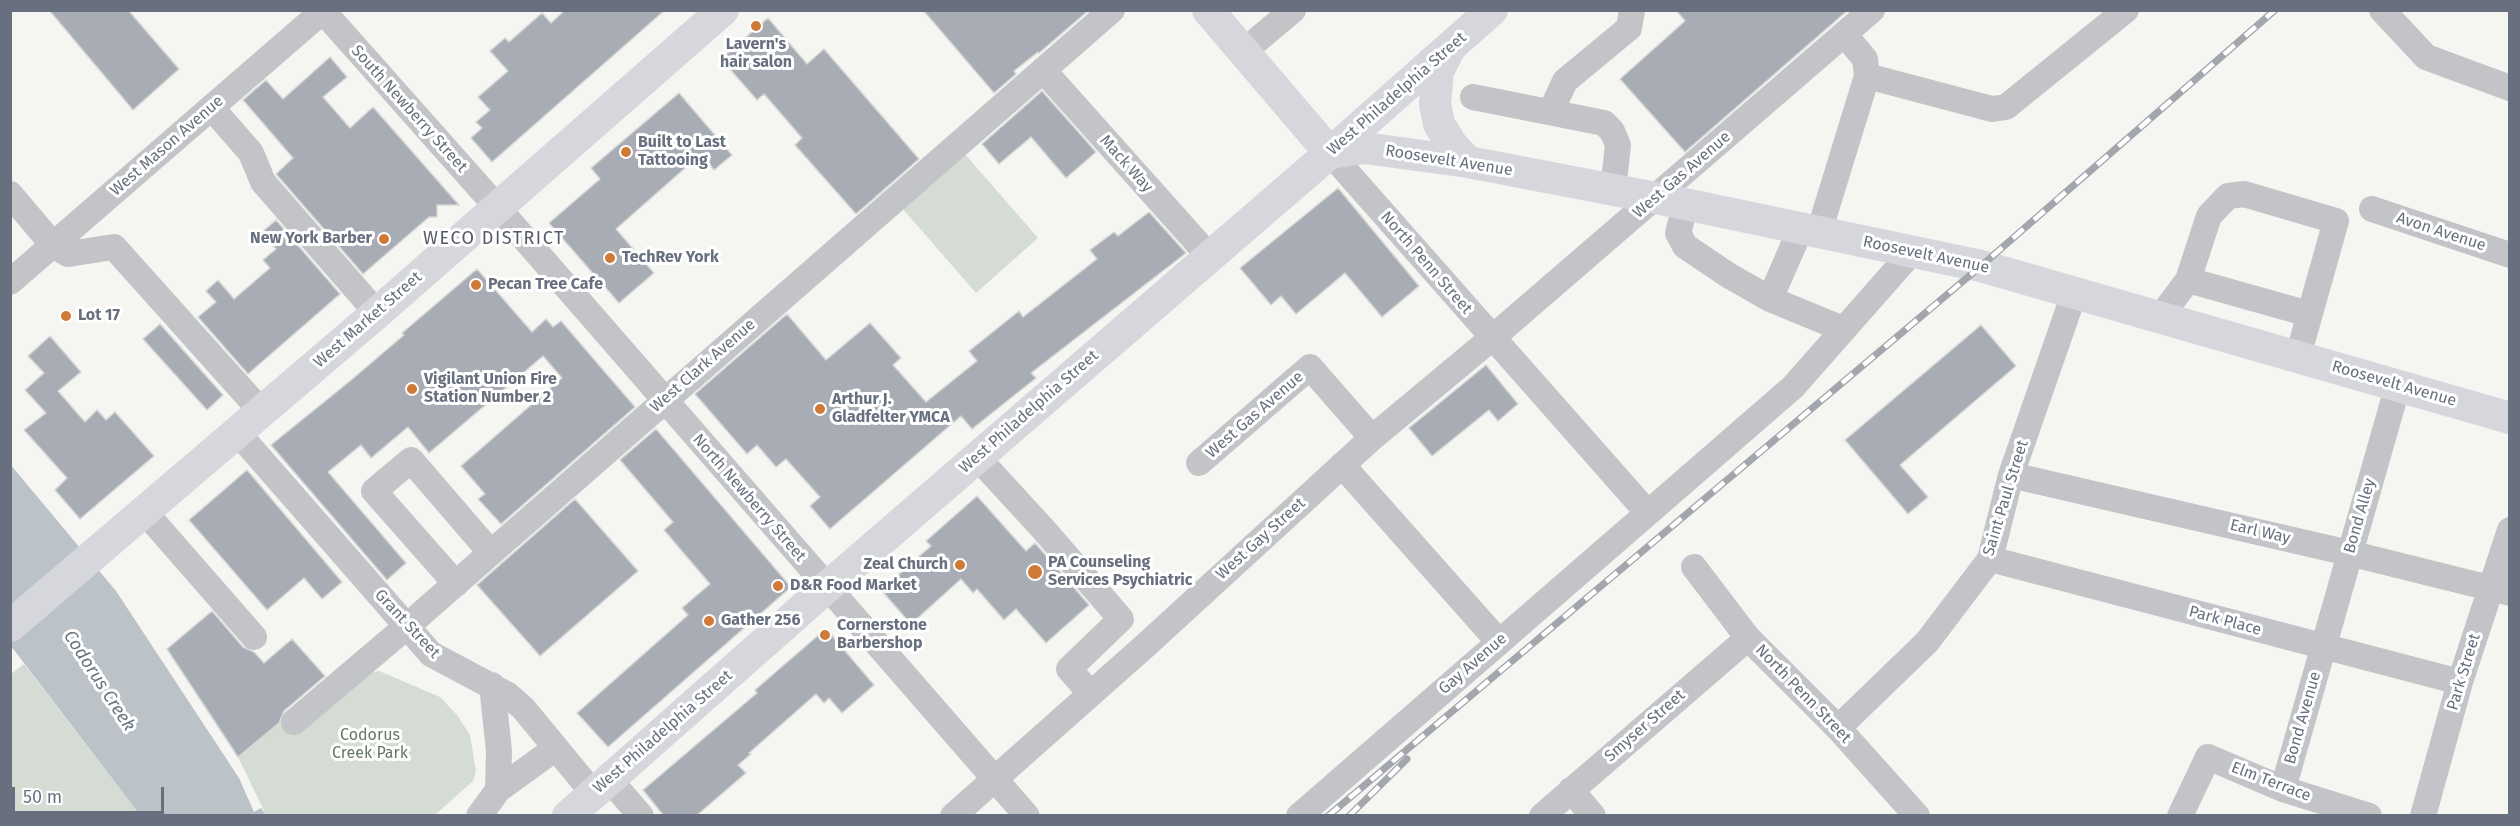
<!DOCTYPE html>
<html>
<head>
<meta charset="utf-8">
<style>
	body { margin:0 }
	#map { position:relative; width:2520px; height:826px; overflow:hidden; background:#f5f5f2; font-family:"Fira Sans",sans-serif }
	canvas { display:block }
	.frame { position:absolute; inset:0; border:12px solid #687080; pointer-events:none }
	.scale { position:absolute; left:12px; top:787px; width:152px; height:27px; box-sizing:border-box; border:3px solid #687080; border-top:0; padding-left:8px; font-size:18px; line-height:21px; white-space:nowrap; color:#687080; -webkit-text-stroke:4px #fff; paint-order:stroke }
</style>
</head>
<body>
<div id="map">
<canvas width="2520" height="826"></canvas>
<div class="frame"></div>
<div class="scale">50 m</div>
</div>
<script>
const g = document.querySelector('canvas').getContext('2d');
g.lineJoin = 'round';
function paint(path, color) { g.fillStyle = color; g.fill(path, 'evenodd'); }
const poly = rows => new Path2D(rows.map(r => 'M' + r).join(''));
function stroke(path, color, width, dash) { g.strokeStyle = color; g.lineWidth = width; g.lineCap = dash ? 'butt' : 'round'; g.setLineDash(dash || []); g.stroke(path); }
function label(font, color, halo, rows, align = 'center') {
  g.font = font + ' "Fira Sans",sans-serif'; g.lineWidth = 6; g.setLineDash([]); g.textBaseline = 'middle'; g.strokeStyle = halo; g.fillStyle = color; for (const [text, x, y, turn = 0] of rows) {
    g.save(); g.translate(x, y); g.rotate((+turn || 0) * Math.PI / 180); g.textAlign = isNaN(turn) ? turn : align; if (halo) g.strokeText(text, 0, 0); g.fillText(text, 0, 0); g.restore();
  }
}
const green = poly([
	[964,153,1038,238,976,293,902,208],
	[24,664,137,811,136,815,11,815,10,675],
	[379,671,440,697,457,715,470,735,476,771,473,781,435,815,266,815,238,757,329,681]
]);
const water = poly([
	[10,464,116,591,239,778,254,812,261,808,266,815,136,815,137,811,11,646]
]);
const building = poly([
	[49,10,128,10,179,69,133,110,49,10],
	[565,10,665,10,492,162,471,138,482,128,476,122,490,110,478,97,508,71,490,51,505,38,509,42,542,13,551,23,565,10],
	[923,10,1089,10,1039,53,1038,52,1014,71,1016,74,994,93,923,10],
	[1676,10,1848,10,1685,152,1620,79,1685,21,1676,10],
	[768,18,807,64,824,49,919,159,856,214,795,145,802,138,764,94,757,100,721,59,768,18],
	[330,57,347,77,323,97,350,128,373,107,459,205,437,205,437,217,429,217,363,274,276,174,293,158,243,100,266,80,283,99,330,57],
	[1042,91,1096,152,1066,178,1031,137,999,164,982,144,1042,91],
	[679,93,732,155,714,170,701,154,616,229,654,273,619,303,549,223,600,179,591,168,679,93],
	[1338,188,1419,286,1382,317,1345,273,1296,314,1281,296,1271,305,1240,268,1338,188],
	[1149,212,1186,253,1031,373,1036,378,972,429,961,416,830,529,810,506,820,497,786,459,776,467,757,445,747,454,695,394,787,314,826,360,870,323,901,358,893,365,926,402,977,361,969,351,1019,311,1023,317,1097,259,1090,250,1114,232,1118,236,1149,212],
	[276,220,340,294,248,374,198,317,216,302,206,291,218,280,234,299,270,268,263,260,276,249,261,233,276,220],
	[477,269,532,332,546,319,553,327,561,321,635,407,501,524,478,499,485,494,461,466,562,378,543,356,429,453,408,427,371,458,361,445,328,472,406,563,387,580,271,445,350,381,404,335,402,333,477,269],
	[160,324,223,395,207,410,143,339,160,324],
	[1981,325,2016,366,1900,465,1928,497,1908,514,1845,440,1981,325],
	[50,336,81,372,58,391,85,422,97,410,106,420,115,412,154,456,80,519,55,490,67,478,24,430,46,413,25,390,44,373,28,356,50,336],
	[1486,365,1518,404,1498,421,1489,410,1432,456,1409,428,1486,365],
	[656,429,791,587,608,747,577,713,688,615,682,608,710,584,664,530,673,522,620,460,656,429],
	[247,470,342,582,322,599,304,578,267,610,189,520,247,470],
	[977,496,1026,551,1035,543,1089,605,1046,643,1016,609,1004,620,977,589,973,593,961,579,911,624,881,590,931,546,926,541,977,496],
	[575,499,638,571,540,656,477,585,575,499],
	[212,611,243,647,254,652,264,663,292,639,325,676,284,711,279,723,238,757,167,649,212,611],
	[822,632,829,632,874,685,842,713,829,698,824,703,816,694,749,753,751,754,738,765,746,773,696,816,664,816,643,790,757,693,755,690,822,632]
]);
const minor = poly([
	[322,10,497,207,1027,816],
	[2382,10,2426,57,2510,88],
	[1243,52,1293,10],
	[1043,70,1210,257],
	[1867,76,1992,109,2006,107,2126,10],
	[1473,97,1604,123,1612,131,1618,145,1613,190],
	[212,108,251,153,263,182,377,313],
	[1551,111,1565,81,1629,28,1632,10],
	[1330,153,1647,512],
	[10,194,53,245,68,254,114,247,261,411],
	[1686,204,1678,233,1685,246,1728,275,1770,299,1843,329],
	[2372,209,2510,255],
	[1819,232,1867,76,1865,59,1845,35],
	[2188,280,2209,216,2228,196,2244,194,2336,221,2298,356],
	[10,282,324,10],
	[1770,299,1801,228],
	[2161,316,2188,280,2309,314],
	[237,432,431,654,508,695,523,708,593,793],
	[977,457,1044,530,1121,619,1069,669,1090,693],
	[1199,463,1310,367,1372,438],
	[1342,465,1499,642],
	[2011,475,2349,553,2510,593],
	[144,511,254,637],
	[1990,559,2460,682],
	[1694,567,1748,638,1838,728,1917,816],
	[456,584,374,491,411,460,491,553],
	[294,722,406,627,1112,10],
	[1838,728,1927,642,1990,559,2011,475,2075,291],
	[610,780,641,816],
	[2283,789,2398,385],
	[498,790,556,748],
	[1571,790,1593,816],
	[479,816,498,790,499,751,492,685],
	[953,816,1146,645,1372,438,1492,338,1872,10],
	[1299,816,1793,387,1912,252],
	[1542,816,1748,638],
	[2180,816,2208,757,2283,789,2369,816],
	[2423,816,2460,682,2510,530]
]);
const major = poly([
	[1208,10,1330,153],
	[1449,50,1438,71,1435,104,1439,124,1452,145,1468,162],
	[1330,153,1364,148,1468,162,1656,198,1981,266,2510,418],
	[10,626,377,313,723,10],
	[568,816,826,588,1330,153,1492,10]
]);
const rail = poly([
	[1328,816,1981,266,2275,10],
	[1349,816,1407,759]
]);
const markers = [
	[756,26,6,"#d07a38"],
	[626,152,6,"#d07a38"],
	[384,239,6,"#d07a38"],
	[610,258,6,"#d07a38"],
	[476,285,6,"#d07a38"],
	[66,316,6,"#d07a38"],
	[412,389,6,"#d07a38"],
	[820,409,6,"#d07a38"],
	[960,565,6,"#d07a38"],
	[1035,572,8,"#d07a38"],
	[778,586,6,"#d07a38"],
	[709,621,6,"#d07a38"],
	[825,635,6,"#d07a38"]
];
const poiNames = [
	["Lavern's",756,45,"center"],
	["hair salon",756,63,"center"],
	["Built to Last",638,143],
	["Tattooing",638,161],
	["New York Barber",372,239,"right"],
	["TechRev York",622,258],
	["Pecan Tree Cafe",488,285],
	["Lot 17",78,316],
	["Vigilant Union Fire",424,380],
	["Station Number 2",424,398],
	["Arthur J.",832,400],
	["Gladfelter YMCA",832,418],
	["PA Counseling",1048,563],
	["Services Psychiatric",1048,581],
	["Zeal Church",948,565,"right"],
	["D&R Food Market",790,586],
	["Gather 256",721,621],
	["Cornerstone",837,626],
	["Barbershop",837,644]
];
const streetNames = [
	["West Philadelphia Street",1397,94,-41],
	["South Newberry Street",409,109,48],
	["West Mason Avenue",167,146,-41],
	["Roosevelt Avenue",1449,161,9],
	["Mack Way",1126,164,48],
	["West Gas Avenue",1682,175,-41],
	["Avon Avenue",2441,232,18],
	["Roosevelt Avenue",1926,255,12],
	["North Penn Street",1426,263,49],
	["West Market Street",368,320,-41],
	["West Clark Avenue",703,366,-41],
	["Roosevelt Avenue",2394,384,16],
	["West Philadelphia Street",1029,412,-41],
	["West Gas Avenue",1255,415,-41],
	["North Newberry Street",749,498,49],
	["Saint Paul Street",2006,498,-73],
	["Bond Alley",2360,516,-74],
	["Earl Way",2260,532,13],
	["West Gay Street",1261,539,-42],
	["Park Place",2225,621,15],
	["Grant Street",407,624,47],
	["Gay Avenue",1473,664,-41],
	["Park Street",2464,672,-73],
	["North Penn Street",1803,694,46],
	["Bond Avenue",2303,718,-74],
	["Smyser Street",1645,726,-41],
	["West Philadelphia Street",663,732,-41],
	["Elm Terrace",2271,782,21]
];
const parkNames = [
	["Codorus",370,736],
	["Creek Park",370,754]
];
const neighbourhoodNames = [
	["WECO DISTRICT",494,239]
];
const waterNames = [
	["Codorus Creek",99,681,57]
];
paint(green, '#d5dcd4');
paint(water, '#bbc2c8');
paint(building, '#a8acb4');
stroke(building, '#d6d7d5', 1.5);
stroke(minor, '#c2c4c7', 26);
stroke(major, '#d5d7dc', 32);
stroke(rail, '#a3a6ac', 7);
stroke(rail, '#fff', 4.5, [14]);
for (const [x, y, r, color] of markers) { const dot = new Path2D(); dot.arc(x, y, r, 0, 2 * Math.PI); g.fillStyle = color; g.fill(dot); stroke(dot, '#fff', 2); }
label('bold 16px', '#687080', '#fff', poiNames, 'left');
label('16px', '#687080', '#fff', streetNames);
label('16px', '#667866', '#fff', parkNames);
g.letterSpacing = '1.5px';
label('18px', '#555b66', '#fff', neighbourhoodNames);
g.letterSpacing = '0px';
label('italic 18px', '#697784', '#fff', waterNames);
</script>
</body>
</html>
